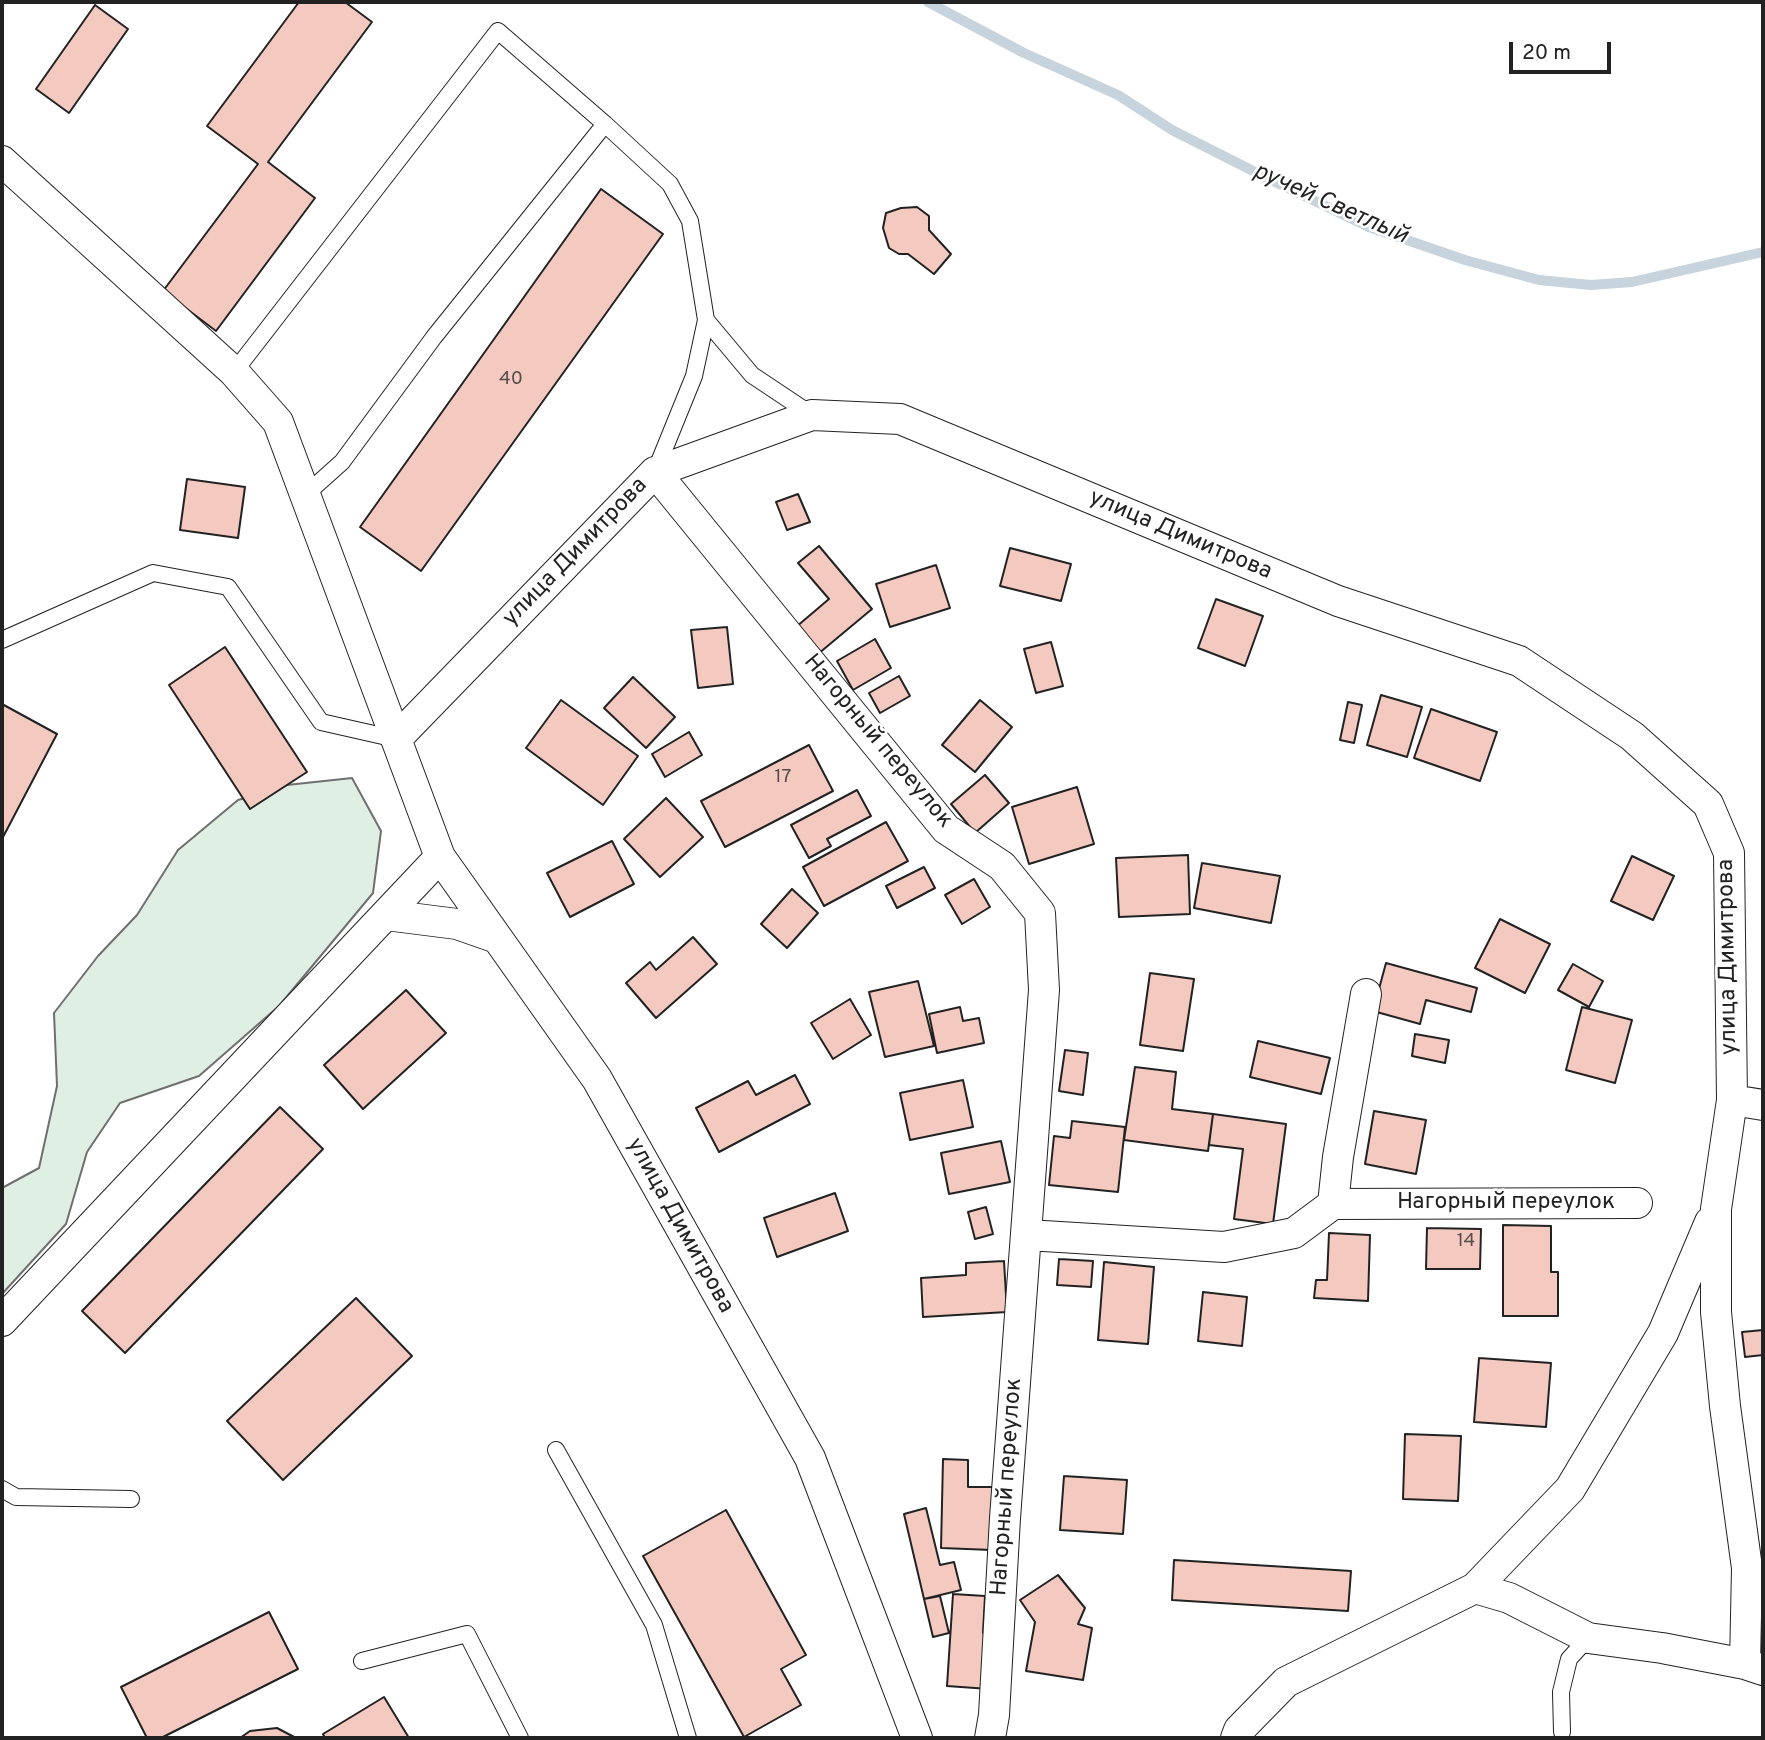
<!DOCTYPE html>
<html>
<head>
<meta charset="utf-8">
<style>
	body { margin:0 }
	#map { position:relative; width:1765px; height:1740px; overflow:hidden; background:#fff; font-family:Overpass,sans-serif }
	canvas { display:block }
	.frame { position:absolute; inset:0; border:4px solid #222; pointer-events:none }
	.scale { position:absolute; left:1509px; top:42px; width:102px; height:32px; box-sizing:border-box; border:4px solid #222; border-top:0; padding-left:9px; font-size:21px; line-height:24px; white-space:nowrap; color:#222; -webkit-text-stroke:5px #fff; paint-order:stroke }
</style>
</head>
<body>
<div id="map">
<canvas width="1765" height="1740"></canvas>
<div class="frame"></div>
<div class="scale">20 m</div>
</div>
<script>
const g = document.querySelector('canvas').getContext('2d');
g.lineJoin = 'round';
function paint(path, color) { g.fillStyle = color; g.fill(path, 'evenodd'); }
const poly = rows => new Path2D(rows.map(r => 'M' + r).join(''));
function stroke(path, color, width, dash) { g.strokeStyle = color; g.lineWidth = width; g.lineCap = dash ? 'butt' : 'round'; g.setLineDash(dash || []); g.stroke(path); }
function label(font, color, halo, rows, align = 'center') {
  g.font = font + ' Overpass,sans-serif'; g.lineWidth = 5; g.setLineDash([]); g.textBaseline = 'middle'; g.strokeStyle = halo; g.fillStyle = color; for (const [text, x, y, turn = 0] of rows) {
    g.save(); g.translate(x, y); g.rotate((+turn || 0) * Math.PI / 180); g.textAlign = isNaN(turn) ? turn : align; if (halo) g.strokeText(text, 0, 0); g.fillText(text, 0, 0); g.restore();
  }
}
const green = poly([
	[352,778,381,831,373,893,279,1006,199,1076,120,1103,87,1152,66,1224,2,1294,2,1188,39,1168,57,1086,54,1013,98,956,137,915,178,850,238,800,287,785,352,778]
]);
const stream = poly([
	[928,2,1024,53,1118,95,1172,130,1263,176,1369,227,1465,260,1539,280,1591,285,1632,282,1763,252]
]);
const building = poly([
	[299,2,345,2,372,22,268,162,315,198,216,331,163,291,258,164,207,126,299,2],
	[95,5,128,29,69,113,36,89,95,5],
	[601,189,663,234,421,571,360,527,601,189],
	[917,207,929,216,929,230,951,254,934,274,908,254,899,254,889,248,883,228,886,213,901,208,917,207],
	[187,479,245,487,238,538,180,530,187,479],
	[798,494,810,522,787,530,776,502,798,494],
	[819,546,872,609,818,654,796,627,829,599,798,563,819,546],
	[1010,548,1071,564,1061,601,1000,586,1010,548],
	[936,565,950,608,890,627,876,584,936,565],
	[1216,599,1263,616,1245,666,1198,648,1216,599],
	[727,627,733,684,698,688,691,630,727,627],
	[875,639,891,668,853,690,837,661,875,639],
	[1051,642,1063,686,1036,693,1024,649,1051,642],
	[225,647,307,772,250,809,169,685,225,647],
	[899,676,910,696,880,713,869,693,899,676],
	[633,677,675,717,646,748,604,708,633,677],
	[1381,695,1422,707,1407,757,1367,745,1381,695],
	[561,700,638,756,603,805,526,748,561,700],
	[980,700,1012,727,975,772,942,745,980,700],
	[1348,702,1362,705,1354,743,1340,740,1348,702],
	[2,704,57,734,2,839,2,704],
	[1431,709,1497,732,1480,781,1414,758,1431,709],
	[689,732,702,755,665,777,652,754,689,732],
	[809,745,833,791,725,847,701,801,809,745],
	[985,775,1009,803,975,833,951,804,985,775],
	[1077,787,1094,844,1029,864,1012,807,1077,787],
	[857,790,871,816,827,839,831,846,809,858,791,825,857,790],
	[666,798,703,837,660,877,624,839,666,798],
	[886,822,908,861,824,906,803,867,886,822],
	[612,841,634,884,570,917,547,873,612,841],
	[1188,855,1190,914,1119,917,1116,858,1188,855],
	[1632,856,1674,876,1653,920,1611,901,1632,856],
	[1202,863,1280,876,1271,923,1194,908,1202,863],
	[924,867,935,888,897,908,886,886,924,867],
	[974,879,990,907,962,924,945,895,974,879],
	[792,889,818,913,787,948,761,924,792,889],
	[1500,919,1550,944,1525,993,1475,968,1500,919],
	[693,937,717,964,656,1018,626,983,650,962,656,970,693,937],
	[1386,963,1477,988,1471,1012,1426,1000,1420,1024,1373,1011,1386,963],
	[1573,964,1603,981,1589,1007,1558,990,1573,964],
	[1150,973,1194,979,1183,1051,1140,1045,1150,973],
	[918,981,934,1046,885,1057,869,992,918,981],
	[406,990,446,1033,363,1109,324,1065,406,990],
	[850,999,871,1035,833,1059,811,1023,850,999],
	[960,1007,963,1021,979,1018,984,1043,937,1053,929,1014,960,1007],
	[1582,1007,1632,1020,1615,1083,1566,1070,1582,1007],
	[1415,1034,1449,1040,1445,1063,1412,1056,1415,1034],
	[1258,1041,1330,1058,1321,1094,1250,1077,1258,1041],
	[1065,1050,1088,1053,1083,1095,1059,1091,1065,1050],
	[1135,1067,1176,1072,1172,1109,1213,1114,1208,1151,1124,1140,1135,1067],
	[795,1075,810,1104,719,1152,696,1108,748,1081,756,1095,795,1075],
	[963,1080,973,1127,910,1140,900,1093,963,1080],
	[280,1107,323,1149,125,1353,82,1311,280,1107],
	[1374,1111,1426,1120,1416,1174,1365,1164,1374,1111],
	[1213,1114,1286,1124,1273,1224,1234,1219,1243,1149,1209,1145,1213,1114],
	[1072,1121,1125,1127,1118,1192,1049,1185,1054,1136,1070,1138,1072,1121],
	[1001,1141,1010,1182,949,1194,941,1153,1001,1141],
	[835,1193,848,1231,777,1257,764,1218,835,1193],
	[986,1207,993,1234,975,1239,968,1212,986,1207],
	[1503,1225,1551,1226,1551,1272,1558,1272,1558,1316,1503,1316,1503,1225],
	[1427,1228,1481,1229,1480,1269,1426,1269,1427,1228],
	[1329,1233,1370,1235,1368,1301,1314,1298,1316,1280,1327,1280,1329,1233],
	[1059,1259,1093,1261,1091,1287,1057,1285,1059,1259],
	[1004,1261,1007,1312,923,1317,921,1278,966,1275,966,1263,1004,1261],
	[1104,1262,1154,1267,1148,1344,1098,1340,1104,1262],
	[1203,1292,1247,1297,1242,1346,1198,1341,1203,1292],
	[356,1298,412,1356,283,1480,227,1421,356,1298],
	[1763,1330,1763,1355,1745,1357,1742,1332,1763,1330],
	[1479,1358,1551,1363,1546,1427,1474,1422,1479,1358],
	[1405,1434,1461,1436,1458,1501,1403,1499,1405,1434],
	[943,1459,968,1460,968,1487,994,1487,992,1550,941,1548,943,1459],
	[1064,1476,1127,1480,1123,1534,1060,1530,1064,1476],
	[926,1508,940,1565,954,1562,961,1590,924,1599,904,1514,926,1508],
	[726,1510,806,1655,781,1669,801,1705,744,1737,643,1556,726,1510],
	[1174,1560,1351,1571,1348,1611,1172,1600,1174,1560],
	[1058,1575,1085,1608,1078,1624,1092,1628,1083,1680,1026,1671,1035,1622,1020,1600,1058,1575],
	[953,1594,985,1596,983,1633,992,1634,989,1689,947,1686,953,1594],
	[940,1596,949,1633,933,1637,924,1599,940,1596],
	[269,1612,298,1669,161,1738,147,1738,121,1687,269,1612],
	[384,1697,409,1738,325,1738,323,1734,384,1697],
	[277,1728,296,1738,240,1738,250,1731,277,1728]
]);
const lane = poly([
	[234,372,498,31,605,124,670,184,690,221,706,320,752,375,812,415],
	[655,472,694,376,706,320],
	[304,496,342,462,434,337,605,124],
	[2,640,153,573,228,587,321,722,396,739],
	[556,1450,654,1625,688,1738],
	[2,1489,16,1497,131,1499],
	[362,1661,467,1634,520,1738],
	[1562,1732,1561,1692,1569,1659,1588,1638]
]);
const street = poly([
	[2,161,234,372,278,422,440,857,597,1079,810,1458,917,1738],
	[655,472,946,829,1002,866,1040,913,1044,990,1005,1518,994,1715,990,1738],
	[396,739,655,472,812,415,900,419,1338,601,1519,661,1632,736,1708,804,1729,853,1732,1100,1716,1209,1716,1312,1725,1406,1747,1568,1745,1664],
	[386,915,457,924,497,938],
	[1732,1100,1763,1105],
	[1333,1204,1338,1157,1366,994],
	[1027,1235,1224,1247,1294,1233,1333,1204,1637,1203],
	[2,1321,440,857],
	[1475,1588,1570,1489,1663,1333,1710,1222],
	[1236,1738,1239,1730,1286,1682,1475,1588,1509,1598,1588,1638,1662,1648,1745,1664,1763,1670]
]);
const numberNames = [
	["40",511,380],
	["17",783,778],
	["14",1466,1242]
];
const streetNames = [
	["улица Димитрова",1180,536,23],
	["улица Димитрова",576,553,-46],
	["Нагорный переулок",877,742,50],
	["улица Димитрова",1729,957,-91],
	["Нагорный переулок",1506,1203],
	["улица Димитрова",679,1226,61],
	["Нагорный переулок",1008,1487,-86]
];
const waterNames = [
	["ручей Светлый",1330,205,24]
];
paint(green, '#e0efe3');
stroke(green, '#6f6f6f', 2);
stroke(stream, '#c7d3dd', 10);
paint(building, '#f3c9c0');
stroke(building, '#222', 2);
stroke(lane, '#222', 18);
stroke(street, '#222', 32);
stroke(lane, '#fff', 16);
stroke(street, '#fff', 30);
label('19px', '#564c4a', null, numberNames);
label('23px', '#222', '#fff', streetNames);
label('italic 24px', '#222', '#fff', waterNames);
</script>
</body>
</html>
